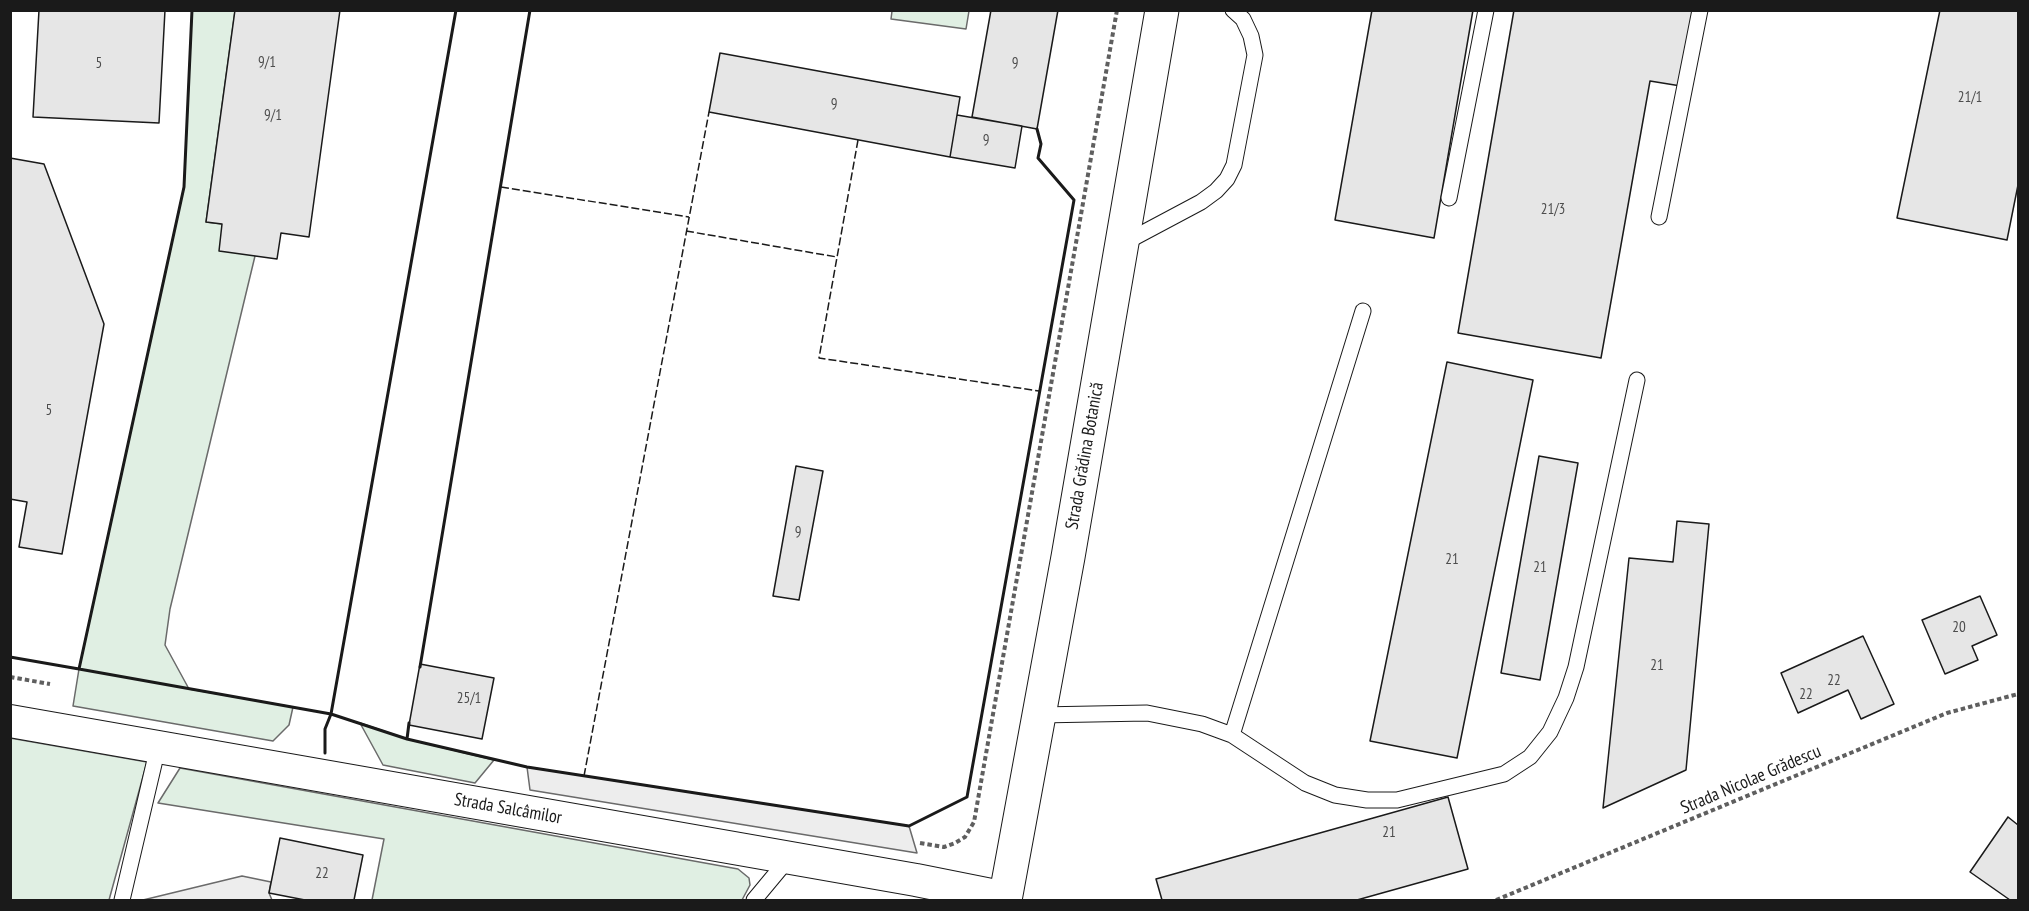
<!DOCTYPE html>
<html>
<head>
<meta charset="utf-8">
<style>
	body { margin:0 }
	#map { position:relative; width:2029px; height:911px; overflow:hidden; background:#fff; font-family:"PT Sans Narrow",sans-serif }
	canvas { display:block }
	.frame { position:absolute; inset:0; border:12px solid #1a1a1a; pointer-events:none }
</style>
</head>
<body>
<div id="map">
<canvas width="2029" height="911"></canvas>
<div class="frame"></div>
</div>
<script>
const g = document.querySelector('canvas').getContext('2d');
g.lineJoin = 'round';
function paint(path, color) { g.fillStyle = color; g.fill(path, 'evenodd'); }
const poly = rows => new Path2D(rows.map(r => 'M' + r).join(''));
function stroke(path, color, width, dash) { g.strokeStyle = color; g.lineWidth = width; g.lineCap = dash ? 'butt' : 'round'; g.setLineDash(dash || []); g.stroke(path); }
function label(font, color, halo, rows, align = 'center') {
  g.font = font + ' "PT Sans Narrow",sans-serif'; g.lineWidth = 4.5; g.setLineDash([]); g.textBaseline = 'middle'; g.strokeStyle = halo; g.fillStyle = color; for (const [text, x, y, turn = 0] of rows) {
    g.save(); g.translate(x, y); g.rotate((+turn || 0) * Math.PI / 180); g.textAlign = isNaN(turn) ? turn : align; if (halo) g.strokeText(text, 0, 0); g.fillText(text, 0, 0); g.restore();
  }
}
const green = poly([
	[192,11,235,11,206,222,222,224,255,256,170,609,165,645,189,689,293,707,289,725,273,741,73,706,79,669,184,187,192,11],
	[892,11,892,10,969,11,966,29,891,19,892,11],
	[360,723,407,739,494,760,475,783,383,765,360,723],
	[10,738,147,762,109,900,11,900,10,738],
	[180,768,738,869,749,878,750,885,742,900,372,900,384,839,158,803,180,768]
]);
const parking = poly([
	[527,767,909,826,917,853,530,790,527,767],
	[242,876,271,882,269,893,272,900,143,900,242,876]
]);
const building = poly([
	[39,10,165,10,159,123,33,117,39,10],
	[235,10,340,10,309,237,281,233,277,259,219,251,222,224,206,222,235,10],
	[991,10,1058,10,1037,129,972,117,991,10],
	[1372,10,1473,10,1434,238,1335,220,1372,10],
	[1514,10,1700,10,1687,87,1650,81,1601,358,1458,333,1514,10],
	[1940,10,2018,10,2018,185,2007,240,1897,218,1940,10],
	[720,53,960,97,950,157,709,112,720,53],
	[957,115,1022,126,1015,168,950,157,957,115],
	[10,158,44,164,104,324,62,554,19,547,27,502,10,499,10,158],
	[1447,362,1533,380,1457,758,1370,741,1447,362],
	[1539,456,1578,463,1540,680,1501,673,1539,456],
	[796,466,823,471,799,600,773,596,796,466],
	[1677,521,1709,524,1686,770,1603,808,1629,558,1673,562,1677,521],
	[1980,596,1997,635,1972,646,1978,660,1945,674,1922,620,1980,596],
	[1863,636,1894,704,1861,719,1848,690,1798,713,1781,673,1863,636],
	[420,664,494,678,482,739,409,725,420,664],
	[1448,797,1468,869,1357,900,1162,900,1156,879,1448,797],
	[2008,817,2018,825,2018,900,2010,900,1970,872,2008,817],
	[280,838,363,855,354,900,305,900,269,893,280,838]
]);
const path = poly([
	[10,677,50,684],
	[920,843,944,847,955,843,965,837,974,822,1117,10],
	[1496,900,1947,713,2018,694]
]);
const service = poly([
	[1449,198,1486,10],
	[1659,217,1700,10],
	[1124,243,1201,202,1216,191,1227,179,1234,165,1255,55,1251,36,1243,19,1233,10],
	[1039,715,1147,713,1202,724,1232,735,1305,783,1335,795,1367,800,1397,800,1504,774,1530,757,1550,732,1566,698,1576,667,1637,380],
	[1232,735,1363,311],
	[122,900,158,747],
	[754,900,789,858]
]);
const minor = poly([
	[10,721,916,880,1006,898]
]);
const primary = poly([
	[1005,900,1068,557,1162,10]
]);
const fence = poly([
	[858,140,819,358,1039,391],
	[501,187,689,217],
	[686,231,837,257],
	[584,776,709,112]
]);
const wall = poly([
	[10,657,79,669,184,187,192,10],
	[420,667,530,10],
	[79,669,331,714,456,10],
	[407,739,409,723],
	[325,753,325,729,331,714,407,739,527,767,909,826,967,797,1074,200,1038,158,1041,144,1037,129]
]);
const numberNames = [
	["9/1",267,63],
	["5",99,64],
	["9",1015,64],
	["21/1",1970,98],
	["9",834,105],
	["9/1",273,116],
	["9",986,141],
	["21/3",1553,210],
	["5",49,411],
	["9",798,533],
	["21",1452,560],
	["21",1540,568],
	["20",1959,628],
	["21",1657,666],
	["22",1834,681],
	["22",1806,695],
	["25/1",469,699],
	["21",1389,833],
	["22",322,874]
];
const streetNames = [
	["Strada Grădina Botanică",1085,456,-80],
	["Strada Nicolae Grădescu",1751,780,-23],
	["Strada Salcâmilor",508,809,10]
];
paint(green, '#e0efe3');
stroke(green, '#6a6a6a', 1.5);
paint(parking, '#ededed');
stroke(parking, '#6a6a6a', 1.5);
paint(building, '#e6e6e6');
stroke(building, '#1a1a1a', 1.5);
stroke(service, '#1a1a1a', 17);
stroke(minor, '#1a1a1a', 34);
stroke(primary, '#1a1a1a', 35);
stroke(path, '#5f5f5f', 4, [4.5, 3]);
stroke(service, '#fff', 15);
stroke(minor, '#fff', 32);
stroke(primary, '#fff', 33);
stroke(fence, '#1a1a1a', 1.5, [8, 3]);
stroke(wall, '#1a1a1a', 3);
label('15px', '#4d4d4d', null, numberNames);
label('18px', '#1a1a1a', '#fff', streetNames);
</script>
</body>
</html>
